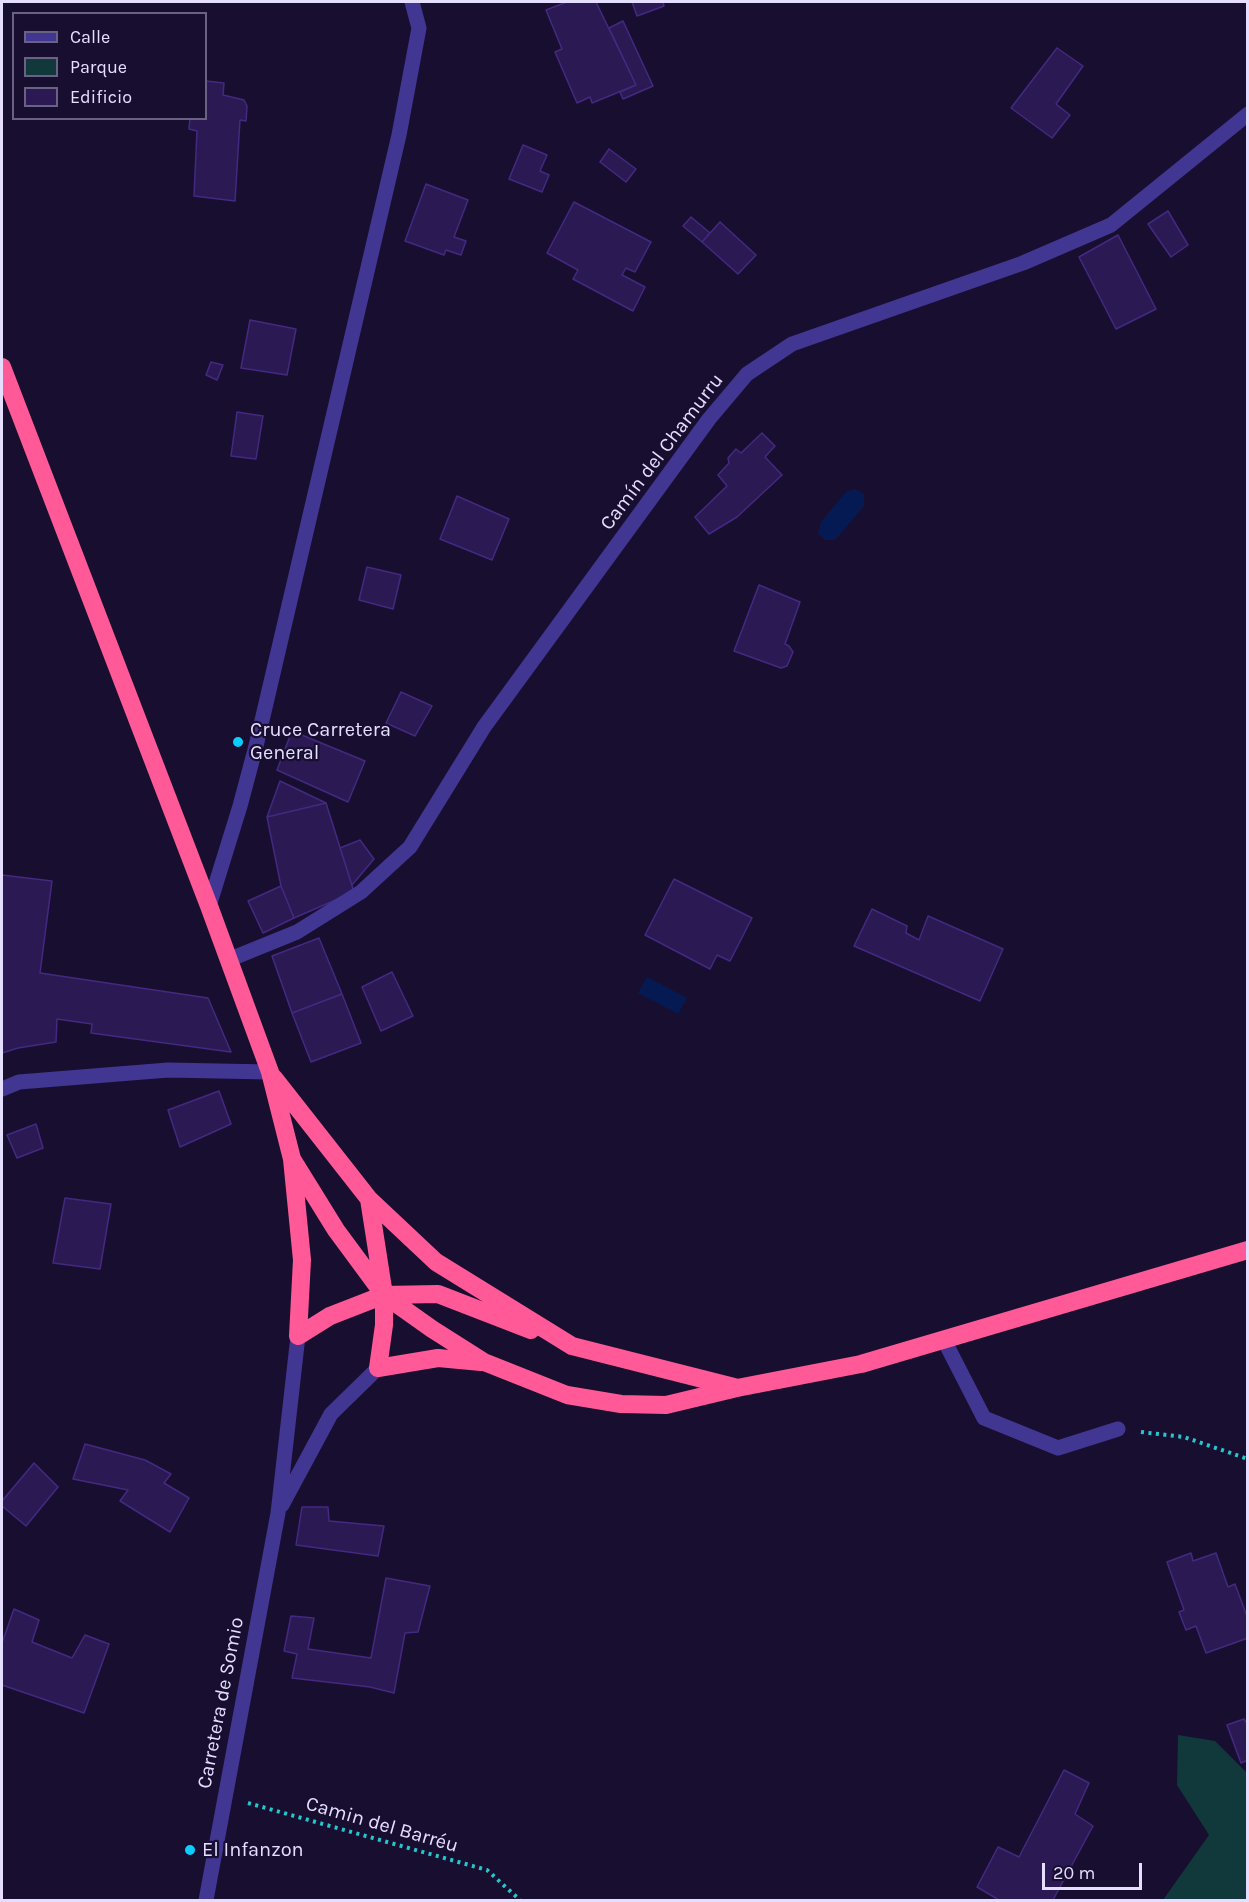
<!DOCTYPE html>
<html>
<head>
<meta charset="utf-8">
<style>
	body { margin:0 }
	#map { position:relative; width:1249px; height:1902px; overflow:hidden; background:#180f30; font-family:Karla,sans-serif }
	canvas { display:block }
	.frame { position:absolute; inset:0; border:3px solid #e5deff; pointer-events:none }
	.legend { position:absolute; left:12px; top:12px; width:195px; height:108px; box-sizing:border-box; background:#180f30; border:2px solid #6a6283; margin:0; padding:8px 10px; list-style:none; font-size:18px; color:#e5deff }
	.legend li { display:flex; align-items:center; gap:12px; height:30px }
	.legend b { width:30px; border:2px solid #6a6283 }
	.scale { position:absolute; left:1042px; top:1863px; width:100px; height:27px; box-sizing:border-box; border:3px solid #e5deff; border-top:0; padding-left:8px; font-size:18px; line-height:21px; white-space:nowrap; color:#e5deff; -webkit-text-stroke:4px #180f30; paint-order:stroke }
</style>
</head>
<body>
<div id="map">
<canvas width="1249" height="1902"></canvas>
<div class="frame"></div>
<ul class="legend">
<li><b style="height:8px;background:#423693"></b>Calle</li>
<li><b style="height:16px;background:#11383a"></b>Parque</li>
<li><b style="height:16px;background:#2b1953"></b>Edificio</li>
</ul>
<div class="scale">20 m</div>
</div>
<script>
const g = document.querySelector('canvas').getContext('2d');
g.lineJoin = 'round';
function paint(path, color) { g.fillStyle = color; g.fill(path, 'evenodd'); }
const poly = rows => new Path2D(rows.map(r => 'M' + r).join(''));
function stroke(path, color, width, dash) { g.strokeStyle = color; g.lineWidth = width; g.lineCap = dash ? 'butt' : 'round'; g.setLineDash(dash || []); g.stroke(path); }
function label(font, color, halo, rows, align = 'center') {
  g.font = font + ' Karla,sans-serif'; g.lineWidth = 4.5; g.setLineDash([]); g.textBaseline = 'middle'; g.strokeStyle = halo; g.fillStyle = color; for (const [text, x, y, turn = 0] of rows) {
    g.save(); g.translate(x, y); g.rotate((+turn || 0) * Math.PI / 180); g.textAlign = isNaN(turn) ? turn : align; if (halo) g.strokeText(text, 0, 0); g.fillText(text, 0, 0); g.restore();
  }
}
const green = poly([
	[1178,1735,1215,1741,1247,1773,1247,1900,1163,1900,1209,1835,1177,1785]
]);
const water = poly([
	[855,489,864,494,864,506,835,540,825,540,818,533,821,522,846,492],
	[647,977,687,998,678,1014,638,993]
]);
const building = poly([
	[567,2,596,2,636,85,592,103,590,97,577,103,555,52,562,49,546,10,567,2],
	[632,2,663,2,664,6,637,16,632,2],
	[623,21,653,86,623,99,620,92,636,85,609,28,623,21],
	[1057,48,1083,66,1056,104,1070,115,1052,138,1011,108,1057,48],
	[206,81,224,83,223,95,244,100,247,106,246,121,240,120,235,201,194,196,197,131,189,129,190,118,206,118,206,81],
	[523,145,547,155,540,171,549,175,542,192,509,179,523,145],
	[609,149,636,169,626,182,600,162,609,149],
	[426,184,468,200,454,237,466,241,461,255,446,250,444,255,405,241,426,184],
	[574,202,651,242,635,272,626,268,622,275,645,287,633,311,573,279,578,270,547,253,574,202],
	[1168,211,1188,245,1171,257,1148,224,1168,211],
	[691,217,710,233,702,242,683,226,691,217],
	[720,222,756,255,738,274,702,242,720,222],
	[1118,235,1156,309,1116,329,1079,257,1118,235],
	[250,320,296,329,287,375,241,368,250,320],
	[211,362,223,365,217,380,206,375,211,362],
	[237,412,263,416,256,459,231,456,237,412],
	[762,433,775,446,765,457,782,475,737,517,709,534,695,517,727,486,718,475,729,463,728,458,736,449,741,453,762,433],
	[457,496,509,519,492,560,440,539,457,496],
	[367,567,401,575,393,609,359,600,367,567],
	[759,585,800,602,785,644,789,646,793,652,787,666,781,668,734,651,759,585],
	[401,692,432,706,415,736,386,723,401,692],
	[292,731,365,761,348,802,277,770,292,731],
	[280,781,326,803,267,817,280,781],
	[326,803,354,892,294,918,281,886,267,817,326,803],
	[360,840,374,859,352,885,340,848,360,840],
	[2,875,52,881,40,973,208,998,231,1052,91,1033,92,1024,57,1019,56,1042,18,1048,2,1053,2,875],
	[674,879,752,918,730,961,717,955,710,969,645,935,674,879],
	[281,886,294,918,263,933,248,901,281,886],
	[872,909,907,926,906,933,919,940,928,916,1003,949,980,1001,854,946,872,909],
	[319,938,342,994,292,1013,272,956,319,938],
	[392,972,413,1016,381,1031,362,987,392,972],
	[342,994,361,1043,311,1062,292,1013,342,994],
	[219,1091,231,1124,180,1147,168,1110,219,1091],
	[36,1124,43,1148,17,1158,7,1135,36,1124],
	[65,1198,111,1204,100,1269,53,1263,65,1198],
	[85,1444,145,1460,171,1474,164,1483,189,1498,170,1532,120,1501,128,1490,73,1479,85,1444],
	[34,1463,58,1487,26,1526,2,1506,2,1501,34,1463],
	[302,1507,328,1507,329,1521,384,1526,378,1556,296,1545,302,1507],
	[1191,1553,1193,1561,1216,1553,1228,1587,1235,1584,1248,1619,1248,1638,1206,1653,1196,1626,1186,1630,1179,1612,1184,1610,1167,1562,1191,1553],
	[386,1578,430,1586,418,1632,405,1633,394,1693,370,1687,292,1678,297,1654,284,1651,291,1616,314,1618,308,1649,371,1658,386,1578],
	[14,1609,39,1620,32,1642,72,1658,85,1635,109,1644,84,1713,2,1685,2,1643,14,1609],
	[1244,1719,1248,1725,1248,1760,1241,1763,1227,1725,1244,1719],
	[1064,1770,1089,1783,1075,1814,1093,1826,1053,1900,999,1900,977,1887,998,1847,1019,1857,1064,1770]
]);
const path = poly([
	[1141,1432,1184,1437,1248,1459],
	[248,1803,487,1870,520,1900]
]);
const minor = poly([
	[209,906,240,806,256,746,399,135,419,28,412,2],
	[228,960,297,932,361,892,410,847,484,727,709,419,747,374,792,344,1023,263,1111,225,1248,114],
	[2,1089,19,1082,168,1070,270,1072],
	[944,1340,984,1418,1058,1448,1118,1429],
	[282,1505,331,1414,378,1368],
	[206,1900,278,1513,298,1336]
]);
const highway = poly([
	[2,367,209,906,270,1072,292,1159,302,1260,298,1336],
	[274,1078,369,1199,436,1262,572,1346,734,1387],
	[292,1159,336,1230,384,1295,432,1329,484,1362,567,1395,621,1404,666,1405,737,1388,861,1364,1248,1250],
	[369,1199,384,1295,384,1325,378,1368,438,1358,481,1362],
	[298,1336,330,1316,384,1295,438,1294,531,1330]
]);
const markers = [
	[238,742,6,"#0aceff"],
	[190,1850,6,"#0aceff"]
];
const streetNames = [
	["Camín del Chamurru",662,452,-53],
	["Carretera de Somio",221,1703,-79],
	["Camin del Barréu",382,1825,16]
];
const poiNames = [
	["Cruce Carretera",250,730],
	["General",250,753],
	["El Infanzon",202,1850]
];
paint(green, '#11383a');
paint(water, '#051a53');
paint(building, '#2b1953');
stroke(building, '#432981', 1.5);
stroke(path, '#24c7cd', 4, [3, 4.5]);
stroke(minor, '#423693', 15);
stroke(highway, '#ff5998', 18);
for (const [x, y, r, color] of markers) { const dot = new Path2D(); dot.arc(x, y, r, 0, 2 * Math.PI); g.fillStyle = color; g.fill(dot); stroke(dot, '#180f30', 2); }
label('20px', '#e5deff', '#180f30', streetNames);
label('20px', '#e5deff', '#180f30', poiNames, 'left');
</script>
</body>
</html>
